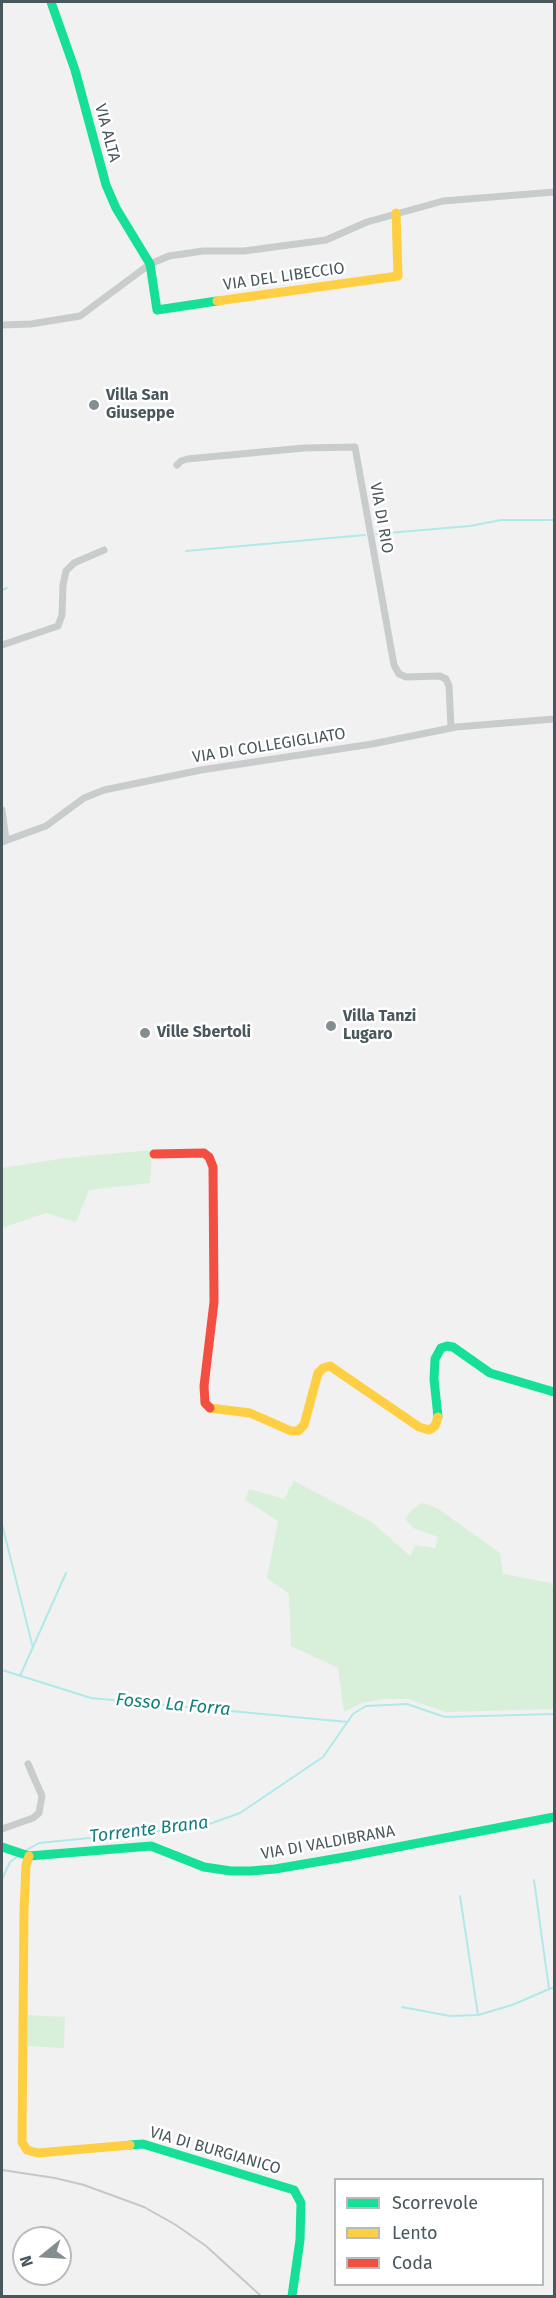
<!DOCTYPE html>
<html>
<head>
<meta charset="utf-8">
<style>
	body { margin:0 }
	#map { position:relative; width:556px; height:2298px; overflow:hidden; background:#f2f1f1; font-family:"Fira Sans",sans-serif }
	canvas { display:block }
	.frame { position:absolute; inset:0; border:3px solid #49585d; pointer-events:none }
	.legend { position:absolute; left:334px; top:2178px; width:210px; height:108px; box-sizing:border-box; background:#fff; border:2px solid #b6bcbe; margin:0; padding:8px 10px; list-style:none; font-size:18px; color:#49585d }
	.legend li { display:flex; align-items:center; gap:12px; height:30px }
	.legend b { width:30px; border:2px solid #b6bcbe }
	.north { position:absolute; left:12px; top:2226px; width:60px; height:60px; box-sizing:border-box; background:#fff; border:2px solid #b6bcbe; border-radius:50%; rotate:252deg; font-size:16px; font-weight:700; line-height:24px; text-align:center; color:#49585d }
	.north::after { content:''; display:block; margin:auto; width:21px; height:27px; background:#848e91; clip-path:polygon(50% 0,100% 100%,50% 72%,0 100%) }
</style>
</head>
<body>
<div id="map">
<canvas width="556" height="2298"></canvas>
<div class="frame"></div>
<ul class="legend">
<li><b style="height:8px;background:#16e098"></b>Scorrevole</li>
<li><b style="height:8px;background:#ffcf43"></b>Lento</li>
<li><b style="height:8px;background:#f24e42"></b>Coda</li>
</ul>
<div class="north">N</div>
</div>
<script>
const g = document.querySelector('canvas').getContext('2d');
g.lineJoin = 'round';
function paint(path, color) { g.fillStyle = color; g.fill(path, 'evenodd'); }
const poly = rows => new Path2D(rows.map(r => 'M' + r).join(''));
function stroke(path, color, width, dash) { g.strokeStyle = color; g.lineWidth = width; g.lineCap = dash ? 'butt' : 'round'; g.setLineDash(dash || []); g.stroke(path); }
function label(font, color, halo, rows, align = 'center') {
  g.font = font + ' "Fira Sans",sans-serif'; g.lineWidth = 5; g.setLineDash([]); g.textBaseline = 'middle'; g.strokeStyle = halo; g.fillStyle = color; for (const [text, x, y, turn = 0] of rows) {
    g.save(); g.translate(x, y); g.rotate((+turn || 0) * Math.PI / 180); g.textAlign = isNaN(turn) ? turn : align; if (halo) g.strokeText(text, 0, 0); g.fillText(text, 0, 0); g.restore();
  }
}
const green = poly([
	[152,1150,150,1183,89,1190,76,1222,46,1213,2,1228,2,1168,65,1158],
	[294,1481,372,1522,410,1556,416,1545,435,1548,438,1537,413,1528,405,1519,412,1510,422,1503,437,1508,500,1553,503,1574,551,1583,554,1589,554,1709,446,1712,408,1699,383,1699,362,1703,344,1712,338,1668,291,1646,289,1594,267,1578,278,1521,245,1500,249,1489,284,1499],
	[28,2015,65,2017,64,2048,27,2046]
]);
const stream = poly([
	[376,534,470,526,501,520,554,520],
	[186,551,365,535],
	[2,590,7,588],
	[2,1524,33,1648],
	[2,1670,91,1698,348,1722],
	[20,1676,66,1573],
	[25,1851,39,1843,201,1827,240,1813,323,1757,353,1714,366,1706,407,1704,445,1717,554,1714],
	[2,1879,10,1862,18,1856],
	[534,1880,549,1989],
	[460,1896,478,2015],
	[402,2007,450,2016,478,2015,512,2005,554,1987]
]);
const street = poly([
	[2,325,31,324,80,316,150,264,169,256,203,251,244,251,326,240,367,222,443,201,554,192],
	[177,465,181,461,187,459,304,448,355,447,394,665,399,674,406,677,440,676,446,679,449,686,451,728],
	[2,645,58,626,62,615,63,585,66,571,74,563,104,550],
	[2,810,6,840],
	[2,842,46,826,84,798,104,790,201,770,372,744,456,727,554,719],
	[2,1829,33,1818,39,1813,42,1796,28,1764]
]);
const fast = poly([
	[51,2,75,70,106,185,116,208,150,264,157,310,217,301],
	[438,1417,434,1379,435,1359,441,1348,447,1346,453,1347,490,1373,554,1392],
	[2,1847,29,1856,151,1846,204,1867,231,1871,250,1871,275,1869,351,1856,554,1817],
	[130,2145,143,2144,294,2190,301,2203,300,2240,292,2296]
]);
const slow = poly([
	[217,301,398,276,396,213],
	[210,1408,250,1413,291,1431,298,1431,304,1425,318,1373,323,1368,330,1366,419,1427,429,1430,435,1426,438,1417],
	[29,1856,26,1865,24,1910,22,2142,27,2150,38,2153,130,2145]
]);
const jam = poly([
	[154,1154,204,1153,209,1157,213,1167,214,1302,204,1386,205,1403,210,1408]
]);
const rail = poly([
	[2,2170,55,2178,84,2185,144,2207,176,2225,206,2246,261,2296]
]);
const markers = [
	[94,405,6,"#848e91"],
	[331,1026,6,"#848e91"],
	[145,1033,6,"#848e91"]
];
const streetNames = [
	["VIA ALTA",107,133,75],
	["VIA DEL LIBECCIO",284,277,-8],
	["VIA DI RIO",381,518,80],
	["VIA DI COLLEGIGLIATO",269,746,-9],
	["VIA DI VALDIBRANA",328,1843,-10],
	["VIA DI BURGIANICO",215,2151,16]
];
const poiNames = [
	["Villa San",106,396],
	["Giuseppe",106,414],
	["Villa Tanzi",343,1017],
	["Lugaro",343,1035],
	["Ville Sbertoli",157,1033]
];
const waterNames = [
	["Fosso La Forra",173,1705,5],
	["Torrente Brana",149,1830,-7]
];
paint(green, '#d8efda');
stroke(stream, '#afeae8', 2);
stroke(street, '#c9cccd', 7);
stroke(fast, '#16e098', 9);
stroke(slow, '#ffcf43', 9);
stroke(jam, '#f24e42', 9);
stroke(rail, '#c5c7c8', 2);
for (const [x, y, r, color] of markers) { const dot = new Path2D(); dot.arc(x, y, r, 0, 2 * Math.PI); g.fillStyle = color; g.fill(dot); stroke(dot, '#fff', 2); }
label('16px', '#49585d', '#fff', streetNames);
label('bold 16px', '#49585d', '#fff', poiNames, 'left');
label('italic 18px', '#147f7c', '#fff', waterNames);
</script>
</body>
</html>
